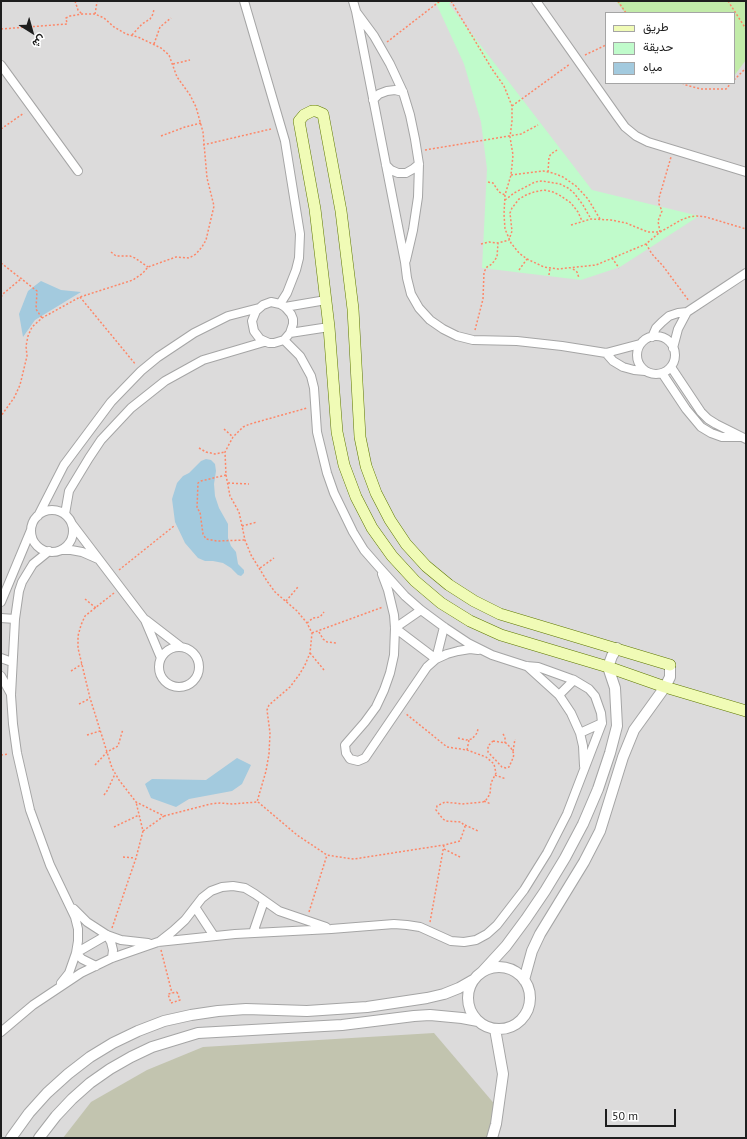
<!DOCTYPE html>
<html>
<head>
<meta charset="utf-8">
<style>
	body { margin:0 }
	#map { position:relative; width:747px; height:1139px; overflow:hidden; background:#efede4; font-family:"PT Sans",Vazirmatn,sans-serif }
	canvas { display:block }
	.frame { position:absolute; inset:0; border:2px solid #1e1e1e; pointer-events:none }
	.legend { position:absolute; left:605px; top:12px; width:130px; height:72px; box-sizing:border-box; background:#fff; border:1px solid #a5a5a5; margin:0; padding:5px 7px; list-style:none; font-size:12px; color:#1e1e1e }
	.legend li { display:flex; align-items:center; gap:8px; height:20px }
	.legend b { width:20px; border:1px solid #a5a5a5 }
	.north { position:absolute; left:12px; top:12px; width:40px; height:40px; -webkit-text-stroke:3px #fff; paint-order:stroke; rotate:143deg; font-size:11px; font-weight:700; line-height:16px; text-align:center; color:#1e1e1e }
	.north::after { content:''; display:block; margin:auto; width:14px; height:18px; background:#1e1e1e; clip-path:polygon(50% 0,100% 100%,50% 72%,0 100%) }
	.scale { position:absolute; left:605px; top:1109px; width:71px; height:18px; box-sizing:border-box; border:2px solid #1e1e1e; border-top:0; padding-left:5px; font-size:12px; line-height:14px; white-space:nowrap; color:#1e1e1e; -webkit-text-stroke:3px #fff; paint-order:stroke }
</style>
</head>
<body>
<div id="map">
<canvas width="747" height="1139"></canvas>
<div class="frame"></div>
<ul class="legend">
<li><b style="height:5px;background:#f0fbb6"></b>طريق</li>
<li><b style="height:11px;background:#c0fbcb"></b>حديقة</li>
<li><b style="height:11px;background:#a3cade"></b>مياه</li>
</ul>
<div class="north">ش</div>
<div class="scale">50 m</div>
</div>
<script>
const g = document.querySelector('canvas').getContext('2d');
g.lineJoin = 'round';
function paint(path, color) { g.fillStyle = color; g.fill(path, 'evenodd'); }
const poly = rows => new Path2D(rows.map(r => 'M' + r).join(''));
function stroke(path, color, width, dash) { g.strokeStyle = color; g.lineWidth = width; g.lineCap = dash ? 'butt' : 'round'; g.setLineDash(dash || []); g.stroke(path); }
const residential = poly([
	[1,1,746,1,746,1138,1,1138],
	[606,13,734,13,734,83,606,83]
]);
const construction = poly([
	[434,1033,497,1107,488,1138,63,1138,91,1102,147,1070,203,1047]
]);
const grass = poly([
	[616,1,746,1,746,60,734,76,734,13,625,13]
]);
const park = poly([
	[435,1,452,1,449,4,592,190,699,216,620,267,581,280,482,268,487,169,481,122,464,64]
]);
const water = poly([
	[41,281,61,290,81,292,35,320,23,337,19,314,28,291],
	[206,459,211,460,215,464,216,471,214,484,215,496,219,508,228,524,228,538,231,546,236,552,238,564,244,570,244,573,241,576,238,575,231,568,223,563,213,561,205,561,198,558,185,543,175,522,172,499,177,483,183,476,189,473,201,461],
	[237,758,251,765,242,784,232,791,189,799,176,807,151,798,145,784,152,779,206,780]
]);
const path = poly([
	[75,1,78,10,82,14],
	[451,1,492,69,504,86,512,106,512,121,510,137,513,155,511,175,505,195,504,214,505,229,511,243,519,253,527,259,544,267,558,269,596,265,646,244,660,232,681,220,689,217,697,216,706,217,746,229],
	[618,1,626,13],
	[728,1,746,29],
	[95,14,97,2],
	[1,29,67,24,66,18,70,16,82,14,95,14,104,18,114,27,126,34,138,37,161,48,169,55,177,77,190,95,196,107,203,132,207,178,214,206,206,240,202,247,196,254,189,258,176,257,148,267,143,273,133,280,80,297,42,318,32,327,28,336,26,346,27,356,20,385,14,398,1,416],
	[132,35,142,24,150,19,153,14,154,9],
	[387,42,440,1],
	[154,44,160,27,171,18],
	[585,55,606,45],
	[173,64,190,60],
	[734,80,746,68],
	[682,83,686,85,701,89,726,89,731,83],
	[512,106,570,64],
	[1,129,24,113],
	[161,136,185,127,201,123],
	[203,145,271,129],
	[425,150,521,134,538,125],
	[548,172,549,157,551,154,557,150],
	[511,175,543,171,553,173,563,177,576,186,588,199,600,219],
	[488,182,493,183,499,192,505,195],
	[505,200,514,193,535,182,542,181,560,184,568,188,574,193,583,205,591,219],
	[571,225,591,219,611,220,626,223,648,232,660,232,658,221,662,211,659,204,659,198,671,157],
	[481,244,489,242,498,243,509,240,512,231,510,213,512,208,519,199,526,195,534,192,544,190,553,192,561,196,571,203,578,212,582,221],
	[646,244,652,254,663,266,689,301],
	[111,252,116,256,130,256,135,258,148,267],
	[612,258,619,268],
	[1,263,37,291,36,309,42,318],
	[573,269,577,272,579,278],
	[519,270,527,259],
	[549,275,550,268],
	[1,297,4,293,22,278],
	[80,297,136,365],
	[475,330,483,299,484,272,487,267,492,264,497,257,498,243],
	[224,429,233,437],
	[199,448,206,452,215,454,225,452],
	[226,475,201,481,198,483,197,508,200,512,203,534,206,539,217,541,245,540],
	[228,483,249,484],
	[242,526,257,522],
	[260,568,274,558],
	[119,570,174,526],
	[114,593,85,616,81,625,78,636,78,648,90,698,112,768,119,780,136,802,164,816,210,804,220,803,232,804,257,802,266,771,269,754,270,733,267,710,269,705,290,687,299,675,305,665,310,653,312,633,307,623,297,611,275,592,267,581,251,555,245,540,239,512,230,496,226,475,225,452,233,437,243,427,250,424,307,408],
	[85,599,96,608],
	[286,601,298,587],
	[307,623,313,618,320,617,324,612],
	[319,632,323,639,327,642,336,643],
	[312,633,383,607],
	[310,653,324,670],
	[71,671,82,664],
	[79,704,89,699],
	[503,734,505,737,505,743],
	[87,735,100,731],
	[458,738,466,740,472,739,477,733,478,729],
	[493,741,506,743,511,748,514,754,513,758,509,767,506,768,502,767,488,752,488,746,493,741],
	[467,750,469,740],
	[513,751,515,739],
	[1,755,9,754],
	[95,765,107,752,118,746,123,729],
	[495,775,506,779],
	[104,795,107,791,115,774],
	[484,801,491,804],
	[258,802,297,835,327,855,339,857,354,859,444,845,460,841,465,827,464,825,461,822,446,821,443,819,436,810,437,806,445,802,462,804,483,802,486,800,490,794,491,783,496,773,494,764,486,757,467,750,447,747,405,713],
	[465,825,478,831],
	[114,827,139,815],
	[143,831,164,816],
	[444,849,460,857],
	[123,857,135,858],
	[309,912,327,855],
	[430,922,444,845],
	[112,928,136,858,143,831,136,802],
	[161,950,172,993],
	[177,992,180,1000,171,1003,168,994,177,992]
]);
const minor = poly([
	[244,1,285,141,300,234,299,258,296,270,287,293,280,304],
	[353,1,356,11,405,262,407,278,411,294,419,308,430,320,443,329,457,336,473,340,517,341,562,346,606,353,640,344],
	[536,1,617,116,625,127,636,136,648,142,746,172],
	[357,13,374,36,390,64,403,92,410,115,415,139,419,164,418,197,413,230,406,260],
	[1,65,78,171],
	[373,100,379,94,387,91,395,90,403,92],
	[386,165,391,170,398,173,406,173,413,169,419,164],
	[285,307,326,300],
	[290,333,293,324,293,319,291,314,285,307,280,304,271,302,263,305,256,311,252,321,254,331,260,339,269,343,274,343,284,340,290,333,329,327],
	'637 355a19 19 0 1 1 38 0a19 19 0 1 1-38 0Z',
	[652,337,656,328,662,322,669,316,678,313,687,312],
	[673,348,678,329,687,312,746,273],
	[606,353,613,361,623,367,634,370,645,371],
	[671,367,701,412,708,419,716,424,746,439],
	[662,373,686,409,701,427,711,433,722,437,740,437],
	'31 531a21 21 0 1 1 42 0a21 21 0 1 1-42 0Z',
	[65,514,69,491,89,458,101,440,131,408,165,381,203,360,264,342],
	[38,516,64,465,111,402,141,371,158,357,194,333,228,316,259,308],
	[72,524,145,620,161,658],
	[61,550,71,550,82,552,98,559],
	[49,551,33,564,22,582,19,591,15,619,11,695,13,724,17,753,30,810,50,865,75,917,78,929,78,941,76,953,69,973,61,983],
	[382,574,388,590,394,615,395,628,394,655,390,673,384,690,376,707,365,722,345,745,346,753,350,759,358,761,365,758,427,667,436,659,447,654,458,651,470,649,478,650],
	[1,602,31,530],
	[421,610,395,628,436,659,444,627],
	[1,618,15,619],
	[146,620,181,647],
	'159 667a20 20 0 1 1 40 0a20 20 0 1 1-40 0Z',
	[1,658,12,662],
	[527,666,559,695,571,713,580,733,583,746,584,766],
	[1,676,11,694],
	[559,695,574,680],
	[580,733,602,723],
	[195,907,214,936],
	[74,909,87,922,107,935,121,940,148,943],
	[253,933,264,901],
	[159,942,173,931,185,920,202,898,211,891,222,887,233,886,245,888,255,894,279,911,326,927],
	[96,966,82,959,76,953,107,935,111,942,113,950,112,958],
	[1,1032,33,1005,81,973,112,958,158,942,235,934,331,929,394,924,407,925,420,927,451,941,464,942,476,940,487,934,497,925,524,890,547,853,567,814,602,723,601,713,595,696,589,689,574,680,538,667,526,666,492,655,468,643,444,627,421,610,405,596,378,566,364,550,353,532,334,493,327,473,317,432,314,388,311,376,300,356,284,340]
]);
const tertiary = poly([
	'468 998a31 31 0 1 1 62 0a31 31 0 1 1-62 0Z',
	[483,971,506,946,526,919,545,891,565,858,583,824,598,789,610,753,617,726,615,688,608,667,612,656,617,648],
	[524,980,532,951,540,934,584,862,600,831,623,757,634,730,665,687,670,677,670,665],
	[11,1138,29,1113,47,1093,68,1074,90,1057,113,1043,138,1031,164,1021,191,1015,218,1011,246,1009,307,1011,367,1007,427,998,444,994,459,988,473,980],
	[39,1138,56,1116,72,1099,90,1083,110,1069,131,1057,152,1047,198,1033,342,1025,414,1016,430,1015,462,1018,478,1021],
	[492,1138,496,1124,503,1074,495,1029]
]);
const secondary = poly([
	[670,665,500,614,474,601,449,585,426,566,406,544,390,520,376,493,366,466,360,437,353,309,341,211,323,114,316,111,312,111,304,115,299,121,315,209,329,327,337,432,344,465,356,497,372,528,392,556,415,581,441,603,470,621,501,635,608,667,665,687,746,711]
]);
paint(residential, '#dcdbdb');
paint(construction, '#c2c4af');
paint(grass, '#c2eba9');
paint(park, '#c0fbcb');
paint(water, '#a3cade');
stroke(minor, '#a5a5a5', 10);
stroke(tertiary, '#a5a5a5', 12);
stroke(secondary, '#5e7802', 12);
stroke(path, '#fd8768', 1.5, [2, 2]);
stroke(minor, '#fff', 8);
stroke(tertiary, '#fff', 10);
stroke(secondary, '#f0fbb6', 11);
</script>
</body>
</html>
